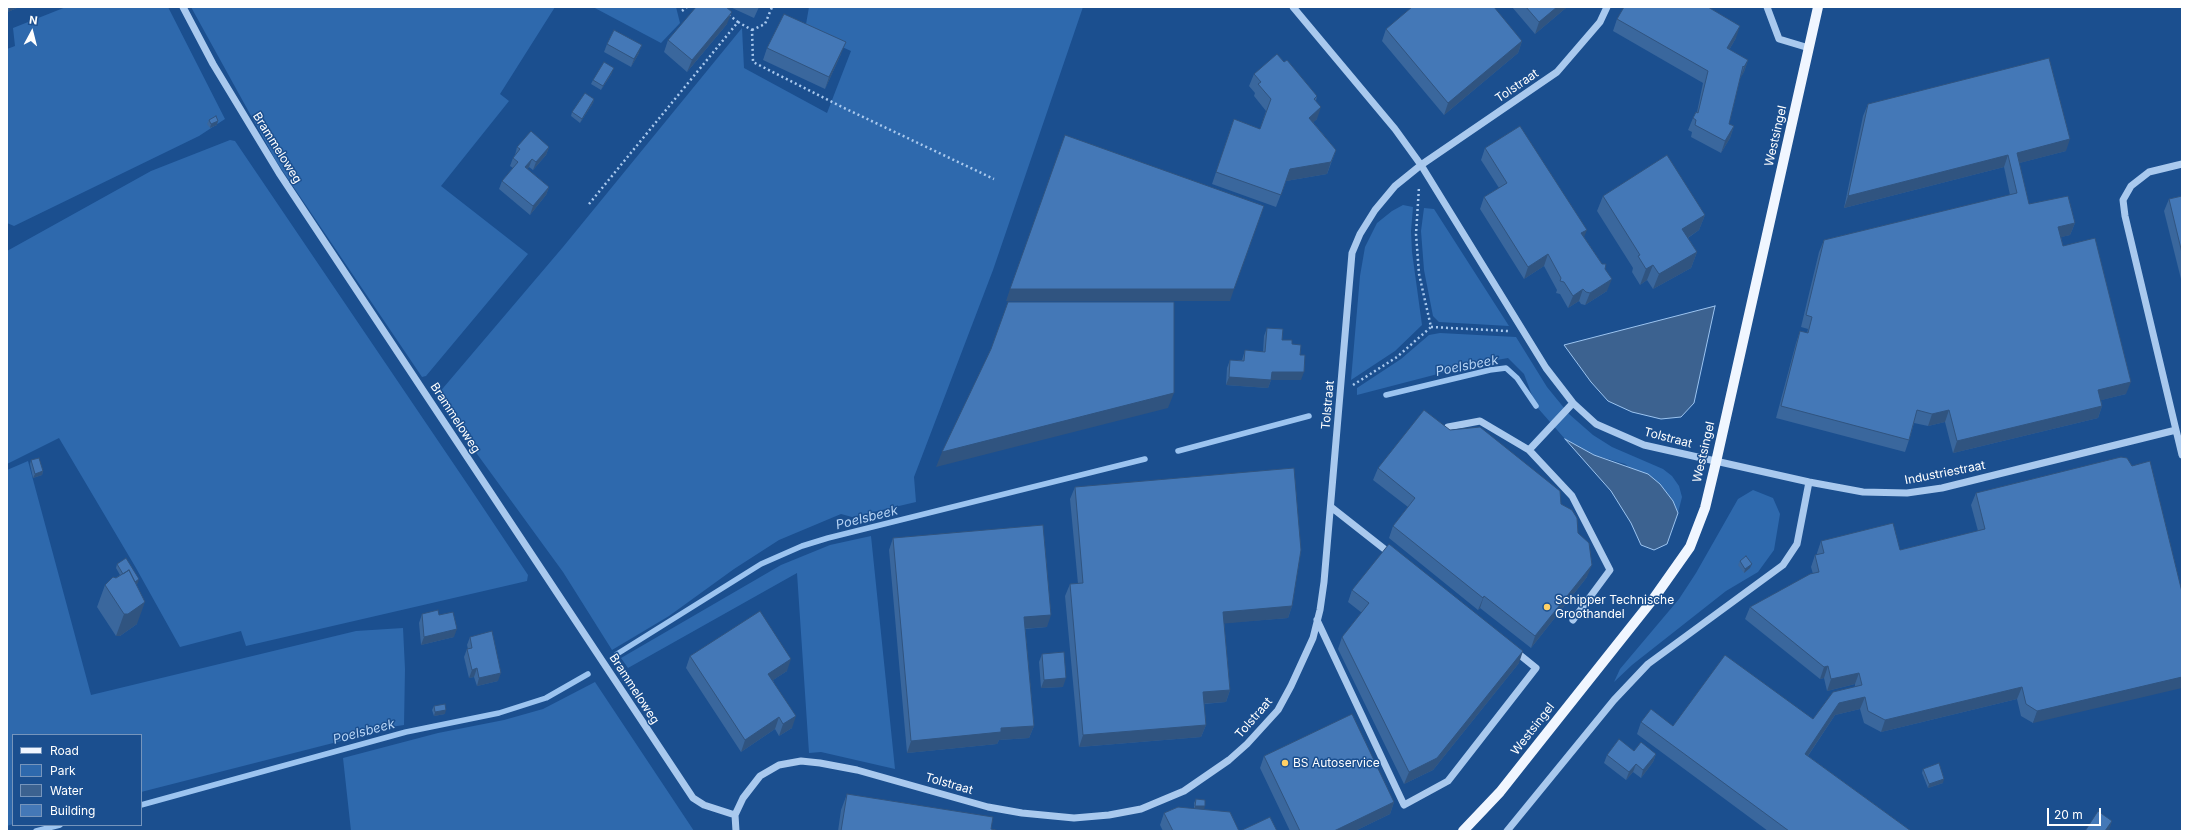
<!DOCTYPE html>
<html>
<head>
<meta charset="utf-8">
<style>
	body { margin:0 }
	#map { position:relative; width:2189px; height:838px; overflow:hidden; background:#1b4f8f; font-family:Inter,sans-serif }
	canvas { display:block }
	.frame { position:absolute; inset:0; border:8px solid #fff; pointer-events:none }
	.legend { position:absolute; left:12px; top:734px; width:130px; height:92px; box-sizing:border-box; background:#1b4f8f; border:1px solid #7695bc; margin:0; padding:5px 7px; list-style:none; font-size:12px; color:#fff }
	.legend li { display:flex; align-items:center; gap:8px; height:20px }
	.legend b { width:20px; border:1px solid #7695bc }
	.north { position:absolute; left:12px; top:12px; width:40px; height:40px; -webkit-text-stroke:3px #1b4f8f; paint-order:stroke; rotate:7deg; font-size:11px; font-weight:700; line-height:16px; text-align:center; color:#fff }
	.north::after { content:''; display:block; margin:auto; width:14px; height:18px; background:#fff; clip-path:polygon(50% 0,100% 100%,50% 72%,0 100%) }
	.scale { position:absolute; left:2047px; top:808px; width:54px; height:18px; box-sizing:border-box; border:2px solid #fff; border-top:0; padding-left:5px; font-size:12px; line-height:14px; white-space:nowrap; color:#fff; -webkit-text-stroke:3px #1b4f8f; paint-order:stroke }
</style>
</head>
<body>
<div id="map">
<canvas width="2189" height="838"></canvas>
<div class="frame"></div>
<ul class="legend">
<li><b style="height:5px;background:#f0f6ff"></b>Road</li>
<li><b style="height:11px;background:#2e69ad"></b>Park</li>
<li><b style="height:11px;background:#3c6290"></b>Water</li>
<li><b style="height:11px;background:#4478b7"></b>Building</li>
</ul>
<div class="north">N</div>
<div class="scale">20 m</div>
</div>
<script>
const g = document.querySelector('canvas').getContext('2d');
g.lineJoin = 'round';
function paint(path, color) { g.fillStyle = color; g.fill(path, 'evenodd'); }
const poly = rows => new Path2D(rows.map(r => 'M' + r).join(''));
function stroke(path, color, width, dash) { g.strokeStyle = color; g.lineWidth = width; g.lineCap = dash ? 'butt' : 'round'; g.setLineDash(dash || []); g.stroke(path); }
function label(font, color, halo, rows, align = 'center') {
  g.font = font + ' Inter,sans-serif'; g.lineWidth = 3; g.setLineDash([]); g.textBaseline = 'middle'; g.strokeStyle = halo; g.fillStyle = color; for (const [text, x, y, turn = 0] of rows) {
    g.save(); g.translate(x, y); g.rotate((+turn || 0) * Math.PI / 180); g.textAlign = isNaN(turn) ? turn : align; if (halo) g.strokeText(text, 0, 0); g.fillText(text, 0, 0); g.restore();
  }
}
const green = poly([
	[66,7,168,7,225,119,199,136,14,226,7,223,7,49,15,46,13,28],
	[191,7,555,7,500,94,509,101,441,186,528,254,426,376,422,377,276,161],
	[593,7,676,7,680,23,661,43],
	[809,7,1083,7,993,270,914,477,916,502,852,517,841,514,779,540,734,569,669,616,612,650,563,572,437,399,438,394,563,247,742,28,744,68,827,113,851,51,805,30],
	[230,140,235,141,470,488,528,575,527,581,246,646,241,631,180,647,136,568,59,438,7,464,7,251,151,171],
	[1403,205,1413,207,1411,231,1412,252,1422,325,1395,351,1351,380,1360,276,1365,247,1377,223,1392,211],
	[1424,208,1434,209,1509,326,1439,322,1433,316,1424,270,1421,231],
	[1440,333,1516,337,1547,387,1569,414,1593,435,1612,447,1663,469,1672,476,1679,486,1682,497,1678,513,1673,501,1625,464,1594,455,1565,439,1536,406,1524,374,1508,358,1480,363,1357,395,1357,388,1401,359,1429,335],
	[28,461,91,695,356,631,403,628,405,669,404,725,384,728,341,741,141,792,141,735,13,735,13,824,7,826,7,470],
	[1753,490,1773,498,1780,514,1774,550,1758,572,1726,591,1632,665,1614,682,1620,669,1679,599,1696,573,1738,499],
	[871,536,895,769,821,752,809,753,797,573,628,668,621,658,781,565,830,545],
	[595,682,694,831,351,831,343,758,438,733,504,720,543,709]
]);
const water = poly([
	[1715,306,1694,403,1681,417,1661,419,1632,412,1608,401,1591,382,1564,345,1715,306],
	[1565,439,1594,455,1648,474,1660,484,1673,501,1678,513,1667,544,1654,550,1641,545,1631,523,1611,491,1565,439]
]);
const stream = poly([
	[1386,395,1490,370,1506,368,1517,378,1536,406],
	[1178,451,1309,416],
	[617,654,761,564,802,546,828,538,1145,459],
	[141,805,406,732,499,713,546,698,588,674],
	[36,831,60,825]
]);
const path = poly([
	[682,11,687,7],
	[738,22,752,30,753,62,842,107,994,179],
	[752,30,765,24,772,7],
	[589,204,738,22,729,15],
	[1431,327,1508,331],
	[1353,385,1397,357,1431,327,1419,274,1416,234,1419,187]
]);
const minor = poly([
	[183,7,213,64,279,173,693,798,704,805,735,815],
	[1293,7,1395,129,1421,165,1546,368,1573,403,1596,424,1644,445,1809,482,1863,492,1907,493,1942,488,2176,430,2125,216,2123,200,2131,186,2149,172,2182,164],
	[1767,7,1779,39,1809,48],
	[1448,427,1480,421,1529,450,1572,496,1610,570,1573,620],
	[2176,430,2182,455],
	[1529,450,1573,403],
	[1331,507,1392,555],
	[1317,620,1404,805,1448,781,1536,668,1515,651],
	[736,831,735,815,743,798,760,776,779,765,801,761,820,763,857,770,988,807,1022,813,1074,818,1109,815,1141,809,1184,791,1229,760,1247,744,1278,710,1291,686,1313,638,1320,610,1324,582,1352,253,1360,234,1375,210,1395,186,1421,165,1557,72,1600,22,1607,7],
	[1507,831,1614,700,1648,664,1783,565,1797,544,1809,482]
]);
const major = poly([
	[1463,831,1500,792,1538,744,1654,598,1690,547,1705,508,1716,462,1818,7]
]);
const wall = poly([
	[7,7,19,7,8,12],
	[730,7,759,7,754,18],
	[1512,7,1567,7,1535,34],
	[1617,19,1736,38,1729,50,1748,60,1744,72,1740,78,1729,124,1734,126,1730,138,1721,153,1691,137,1692,132,1688,130,1693,118,1697,112,1703,83,1613,31],
	[727,24,687,72,664,52,668,40],
	[1386,29,1522,41,1518,53,1444,115,1382,41],
	[607,44,639,53,631,67,604,52],
	[767,48,841,54,825,89,763,60],
	[1284,62,1317,96,1316,101,1317,119,1313,122,1336,150,1327,174,1286,181,1276,207,1212,184,1234,119,1260,129,1266,111,1254,96,1255,93,1249,86,1254,74],
	[612,73,601,90,591,84,593,80],
	[594,99,593,103,580,123,571,116,572,112],
	[1868,104,2066,151,2019,163,2029,204,2075,223,2070,235,2061,237,2063,246,2126,394,2101,400,2102,406,2098,418,1953,453,1945,422,1928,426,1914,423,1909,440,1905,452,1776,418,1796,343,1800,331,1807,333,1808,329,1801,327,1819,252,1824,240,2010,195,2004,167,1844,208,1863,116],
	[209,120,217,125,210,128,207,124],
	[517,147,549,147,546,155,533,170,529,167,527,169,549,187,546,195,530,215,499,189,502,181,513,168,510,166,513,158,515,155],
	[1485,148,1584,237,1605,269,1607,291,1585,305,1581,304,1579,301,1568,308,1560,294,1556,293,1557,290,1544,266,1524,279,1480,209,1484,197,1499,188,1481,160],
	[1603,196,1705,215,1699,230,1688,238,1697,252,1691,268,1653,289,1647,280,1640,285,1632,272,1633,268,1597,211],
	[2182,196,2182,283,2164,211,2169,199],
	[1267,328,1282,340,1292,344,1300,355,1301,380,1271,380,1268,388,1226,385,1227,368,1230,360,1242,360,1245,350,1263,352,1264,336],
	[1450,430,1561,504,1578,533,1587,577,1531,648,1480,608,1478,610,1389,538,1393,526,1408,507,1373,480,1378,468],
	[31,460,43,471,42,475,33,478,30,464],
	[2132,466,2033,723,2021,716,2017,699,1881,732,1864,723,1860,709,1835,715,1808,756,1911,831,1768,831,1637,734,1641,722,1673,726,1813,719,1855,687,1855,684,1827,691,1824,678,1820,679,1745,619,1750,607,1813,574,1811,567,1815,555,1817,555,1817,553,1821,541,1900,550,1978,531,1971,505,1976,493],
	[1075,487,1292,606,1288,618,1224,623,1230,690,1226,702,1204,704,1206,725,1201,737,1079,747,1065,596,1070,584,1078,584,1070,499],
	[893,538,1047,627,1025,629,1034,726,1029,738,999,740,997,744,907,753,889,550],
	[1740,561,1750,568,1744,573,1738,565],
	[117,564,138,583,136,584,137,624,120,636,116,636,97,607,105,585,120,575,116,568],
	[1352,590,1519,663,1433,770,1404,784,1338,649,1342,637,1362,613,1348,602],
	[422,614,439,615,454,637,421,645,419,623],
	[470,637,498,681,477,686,474,677,469,678,464,657,467,649,468,649,467,645],
	[1042,654,1063,687,1041,688,1039,662],
	[690,656,787,671,773,680,792,728,779,736,775,729,741,752,686,668],
	[434,706,445,714,434,716,432,710],
	[1634,751,1656,754,1653,762,1641,778,1633,772,1626,780,1604,763,1607,755],
	[1264,756,1394,802,1390,814,1355,831,1290,831,1260,768],
	[1923,769,1943,783,1928,788,1922,773],
	[847,794,991,829,1000,831,838,831,841,810],
	[1196,799,1204,809,1239,831,1163,831,1160,825,1164,813,1194,808,1194,803]
]);
const shadedWall = poly([
	[10,7,19,7,8,12],
	[1557,7,1567,7,1535,34,1539,22],
	[732,12,727,24,687,72,692,60],
	[1740,26,1736,38,1723,60,1727,48],
	[1522,41,1518,53,1444,115,1448,103],
	[846,42,841,54,825,89,829,77],
	[642,45,639,53,631,67,634,59],
	[1748,60,1744,72,1740,79,1744,67],
	[614,68,612,73,601,90,603,86],
	[594,99,593,103,580,123,582,119],
	[1321,107,1317,119,1305,130,1309,118],
	[218,121,217,125,210,128,211,124],
	[1734,126,1730,138,1721,153,1725,141],
	[2070,139,2066,151,2012,165,2017,153],
	[549,147,546,155,533,170,536,162],
	[2008,155,2004,167,1844,208,1848,196],
	[532,159,529,167,522,175,525,167],
	[1331,162,1327,174,1286,181,1290,169],
	[549,187,546,195,530,215,533,206],
	[1705,215,1699,230,1677,245,1682,229],
	[2075,223,2070,235,2054,239,2058,227],
	[1587,230,1582,242,1581,233],
	[1697,252,1691,268,1653,289,1659,274],
	[1548,254,1544,266,1524,279,1528,267],
	[1653,265,1647,280,1640,285,1646,269],
	[1612,279,1607,291,1585,305,1590,293],
	[1010,289,1234,289,1230,301,1006,301],
	[1583,289,1579,301,1568,308,1573,296],
	[1272,372,1304,372,1301,380,1271,380,1268,388,1226,385,1229,377],
	[2131,382,2126,394,2094,402,2098,390],
	[1174,393,1168,408,936,467,942,452],
	[2102,406,2098,418,1953,453,1957,441],
	[1949,410,1945,422,1928,426,1932,414],
	[43,471,42,475,33,478,35,474],
	[1752,564,1750,568,1744,573,1745,569],
	[1592,565,1587,577,1531,648,1535,636],
	[139,579,138,583,128,588,130,584],
	[1484,596,1480,608,1478,610,1483,598],
	[145,602,137,624,120,636,116,636,124,614],
	[1292,606,1288,618,1219,624,1223,612],
	[1051,615,1047,627,1020,629,1024,617],
	[457,629,454,637,421,645,424,637],
	[1523,651,1519,663,1433,770,1404,784,1409,772],
	[791,659,787,671,764,686,768,674],
	[1828,666,1824,678,1820,679,1824,667],
	[477,668,474,677,469,678,472,670],
	[501,673,498,681,477,686,479,678],
	[1859,673,1855,684,1827,691,1831,679],
	[2182,677,2182,688,2033,723,2037,711],
	[1066,678,1063,687,1041,688,1044,680],
	[2022,687,2017,699,1881,732,1885,720],
	[1230,690,1226,702,1199,704,1203,692],
	[1865,697,1860,709,1835,715,1801,766,1805,754,1839,703],
	[446,710,445,714,434,716,435,712],
	[796,716,792,728,779,736,783,724],
	[779,717,775,729,741,752,745,740],
	[1206,725,1201,737,1079,747,1083,735],
	[1034,726,1029,738,999,740,997,744,907,753,911,741,1001,728],
	[1656,754,1653,762,1641,778,1643,770],
	[1636,764,1633,772,1626,780,1629,772],
	[1944,779,1943,783,1928,788,1929,784],
	[1394,802,1390,814,1355,831,1334,831],
	[1195,806,1205,806,1204,810,1194,810],
	[2112,821,2109,831,2105,831]
]);
const building = poly([
	[696,7,726,7,732,12,692,60,668,40,696,7],
	[1412,7,1494,7,1522,41,1448,103,1386,29,1412,7],
	[1526,7,1557,7,1539,22,1526,7],
	[1624,7,1708,7,1740,26,1727,48,1748,60,1744,67,1743,66,1729,124,1734,126,1725,141,1695,125,1696,120,1693,118,1696,112,1698,113,1708,71,1617,19,1624,7],
	[784,14,846,42,829,77,767,48,784,14],
	[614,30,642,45,634,59,607,44,614,30],
	[1277,54,1284,62,1287,60,1317,96,1314,99,1321,107,1309,118,1336,150,1331,162,1290,169,1281,195,1216,172,1234,119,1260,129,1271,99,1258,84,1261,82,1254,74,1277,54],
	[2049,58,2070,139,2017,153,2029,204,2068,196,2075,223,2058,227,2063,246,2095,238,2131,382,2098,390,2102,406,1957,441,1949,410,1932,414,1917,410,1909,440,1781,406,1800,331,1808,333,1812,317,1806,315,1824,240,2017,193,2008,155,1848,196,1868,104,2049,58],
	[604,62,614,68,603,86,593,80,604,62],
	[585,93,594,99,582,119,572,112,585,93],
	[216,116,218,121,211,124,209,120,216,116],
	[1520,126,1587,230,1581,233,1602,264,1606,264,1605,269,1612,279,1590,293,1586,292,1583,289,1573,296,1564,282,1560,281,1561,278,1548,254,1528,267,1484,197,1507,183,1485,148,1520,126],
	[531,131,549,147,536,162,532,159,525,167,549,187,533,206,502,181,518,162,513,158,520,149,517,147,531,131],
	[1065,135,1264,206,1234,289,1010,289,1065,135],
	[1667,155,1705,215,1682,229,1697,252,1659,274,1653,265,1646,269,1638,256,1640,255,1603,196,1667,155],
	[2182,196,2182,253,2169,199,2182,196],
	[1008,302,1174,302,1174,393,942,452,991,349,1008,302],
	[1267,328,1283,329,1282,340,1292,340,1292,344,1301,345,1300,355,1305,355,1304,372,1272,372,1271,380,1229,377,1230,360,1244,361,1245,350,1265,352,1267,328],
	[1424,410,1450,430,1480,427,1560,491,1561,504,1572,510,1577,518,1578,533,1589,543,1592,565,1535,636,1484,596,1483,598,1393,526,1415,498,1378,468,1424,410],
	[2121,457,2127,458,2132,466,2150,461,2182,592,2182,677,2037,711,2026,704,2022,687,1885,720,1868,711,1865,697,1839,703,1805,754,1911,831,1789,831,1641,722,1651,709,1673,726,1725,655,1813,719,1833,692,1862,685,1859,673,1831,679,1828,666,1824,667,1750,607,1810,574,1819,572,1815,555,1824,553,1821,541,1893,523,1900,550,1985,529,1976,493,2121,457],
	[39,458,43,471,35,474,31,460,39,458],
	[1294,468,1301,550,1292,606,1223,612,1230,690,1203,692,1206,725,1083,735,1070,584,1083,583,1075,487,1294,468],
	[1043,525,1051,615,1024,617,1034,726,1001,728,1001,732,911,741,893,538,1043,525],
	[1389,544,1523,651,1437,758,1409,772,1342,637,1369,603,1352,590,1389,544],
	[1746,556,1752,564,1745,569,1740,561,1746,556],
	[126,558,139,579,135,582,129,570,123,574,117,564,126,558],
	[129,570,145,602,128,614,124,614,105,585,113,577,116,578,129,570],
	[438,610,439,615,453,612,457,629,424,637,422,614,438,610],
	[760,611,791,659,768,674,796,716,783,724,779,717,745,740,690,656,760,611],
	[492,631,501,673,479,678,477,668,472,670,467,649,472,648,470,637,492,631],
	[1064,652,1066,678,1044,680,1042,654,1064,652],
	[445,704,446,710,435,712,434,706,445,704],
	[1352,714,1394,802,1334,831,1300,831,1264,756,1352,714],
	[1619,739,1634,751,1641,742,1656,754,1643,770,1636,764,1629,772,1607,755,1619,739],
	[1939,763,1944,779,1929,784,1923,769,1939,763],
	[847,794,993,817,991,829,1000,831,841,831,847,794],
	[1196,799,1205,800,1205,806,1195,806,1196,799],
	[1178,807,1230,812,1239,831,1173,831,1164,813,1178,807],
	[2098,811,2112,821,2105,831,2085,831,2098,811],
	[1270,817,1277,831,1240,831,1270,817]
]);
const markers = [
	[1547,607,4,"#ffd166"],
	[1285,763,4,"#ffd166"]
];
const streetNames = [
	["Tolstraat",1517,86,-34],
	["Westsingel",1776,136,-77],
	["Brammeloweg",277,148,58],
	["Tolstraat",1328,405,-85],
	["Brammeloweg",455,418,57],
	["Tolstraat",1668,438,15],
	["Westsingel",1704,452,-77],
	["Industriestraat",1945,473,-11],
	["Brammeloweg",634,689,57],
	["Tolstraat",1254,718,-49],
	["Westsingel",1533,729,-52],
	["Tolstraat",949,784,16]
];
const poiNames = [
	["Schipper Technische",1555,600],
	["Groothandel",1555,614],
	["BS Autoservice",1293,763]
];
const waterNames = [
	["Poelsbeek",1467,366,-11],
	["Poelsbeek",867,518,-14],
	["Poelsbeek",364,732,-15]
];
paint(green, '#2e69ad');
paint(water, '#3c6290');
stroke(water, '#9cc4f0', 1);
stroke(stream, '#9cc4f0', 5.5);
stroke(path, '#a9c9ee', 2.5, [2, 3]);
stroke(minor, '#a9c9ee', 7);
stroke(major, '#f0f6ff', 10);
paint(wall, '#3a679d');
paint(shadedWall, '#305480');
paint(building, '#4478b7');
stroke(building, '#305480', 1);
for (const [x, y, r, color] of markers) { const dot = new Path2D(); dot.arc(x, y, r, 0, 2 * Math.PI); g.fillStyle = color; g.fill(dot); stroke(dot, '#1b4f8f', 1.5); }
label('12px', '#fff', '#1b4f8f', streetNames);
label('12px', '#fff', '#1b4f8f', poiNames, 'left');
label('italic 13px', '#b5d3f5', '#1b4f8f', waterNames);
</script>
</body>
</html>
